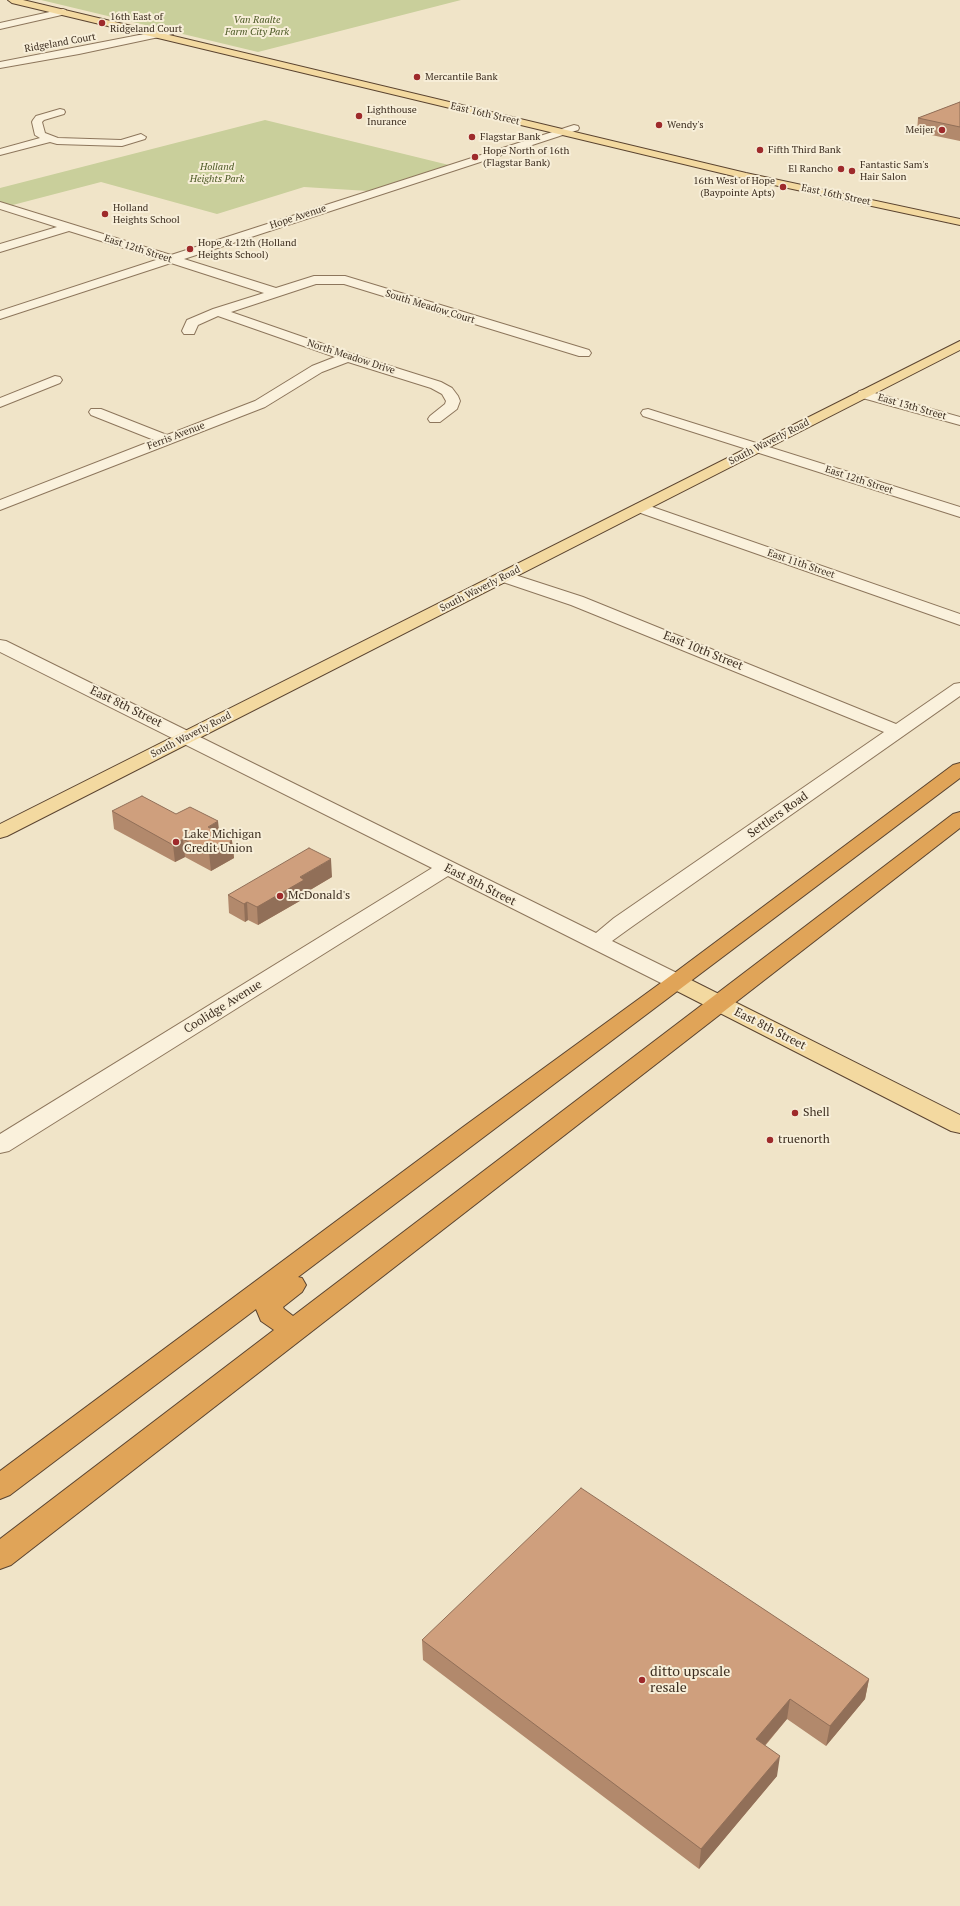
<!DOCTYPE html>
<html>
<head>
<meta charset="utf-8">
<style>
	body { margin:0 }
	canvas { display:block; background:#f0e4c8 }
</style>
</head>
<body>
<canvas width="960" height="1906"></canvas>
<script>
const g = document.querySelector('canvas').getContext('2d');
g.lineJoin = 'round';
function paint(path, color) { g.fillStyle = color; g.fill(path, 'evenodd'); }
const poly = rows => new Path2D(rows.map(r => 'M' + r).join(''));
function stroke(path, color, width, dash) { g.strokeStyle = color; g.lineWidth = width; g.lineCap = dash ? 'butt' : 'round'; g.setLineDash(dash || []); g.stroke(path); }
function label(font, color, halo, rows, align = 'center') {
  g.font = font + ' "PT Serif",serif'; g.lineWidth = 4; g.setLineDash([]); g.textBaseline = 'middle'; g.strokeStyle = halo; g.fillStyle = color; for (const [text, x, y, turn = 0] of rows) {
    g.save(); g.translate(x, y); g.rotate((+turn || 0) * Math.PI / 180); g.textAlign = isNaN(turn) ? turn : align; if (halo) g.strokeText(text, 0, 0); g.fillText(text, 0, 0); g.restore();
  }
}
const green = poly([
	[41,0,461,0,258,52],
	[265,120,449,165,368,191,304,187,217,214,101,182,5,207,0,205,0,188]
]);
const minor = poly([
	[63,9,66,10,66,14,0,29,0,23,63,9],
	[170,29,174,32,173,34,79,54,0,68,0,62,170,29],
	[60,109,64,110,65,112,64,114,44,120,42,122,45,133,58,138,121,140,141,134,146,137,145,139,122,146,57,144,50,142,0,155,0,149,40,138,35,135,32,122,33,120,36,116,60,109],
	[574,125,578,126,579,128,578,130,184,259,276,288,314,276,345,276,589,350,591,353,589,356,579,356,344,284,316,284,231,312,352,354,441,382,452,388,458,396,460,401,457,409,440,422,430,422,428,419,430,416,445,404,446,401,442,394,431,388,348,362,322,372,265,407,0,510,0,500,154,440,91,415,89,412,91,409,101,409,167,435,255,401,312,366,335,357,218,316,198,325,194,334,184,334,182,331,187,320,213,309,264,293,171,263,0,319,0,311,159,259,69,231,0,252,0,244,57,227,0,209,0,202,171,255,574,125],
	[55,376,60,377,62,380,60,383,0,407,0,398,55,376],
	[864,390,960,417,960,425,859,397,857,394,859,391,864,390],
	[648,409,960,507,960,517,643,416,641,413,643,410,648,409],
	[641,503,960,614,960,625,635,511,633,508,635,505,641,503],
	[506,572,583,597,896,724,954,684,960,683,960,696,630,928,612,941,685,977,688,982,685,987,677,989,669,987,448,876,9,1151,0,1153,0,1134,432,868,0,652,0,640,6,641,596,933,614,918,884,732,571,605,500,581,498,577,500,573,506,572]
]);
const major = poly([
	[8,0,23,0,746,173,960,219,960,225,746,179,12,3,8,0],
	[960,341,960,350,7,836,0,838,0,824,960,341],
	[677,975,685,977,960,1115,960,1133,951,1131,669,987,666,982,669,977,677,975]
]);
const highway = poly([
	[960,763,960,778,298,1277,302,1278,306,1285,302,1292,283,1307,284,1309,293,1316,953,814,960,812,960,828,11,1565,0,1569,0,1539,274,1330,261,1321,256,1309,10,1495,0,1499,0,1471,463,1127,669,977,953,765,960,763]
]);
const wall = poly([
	[960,102,960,141,917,132,918,118],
	[112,811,176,814,220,834,232,841,234,858,211,871,185,857,175,862,114,829],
	[332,877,305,893,305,898,258,925,248,920,245,922,229,913,228,895],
	[422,1640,869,1679,865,1699,826,1746,787,1719,765,1746,777,1776,699,1869,423,1660]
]);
const shadedWall = poly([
	[218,821,220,839,208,827],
	[183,839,185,857,175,862,173,845],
	[232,841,234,858,211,871,209,853],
	[331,859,332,877,305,893,305,898,258,925,257,907,300,877],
	[247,902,248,920,245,922,244,904],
	[869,1679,865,1699,826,1746,830,1726],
	[790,1699,787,1719,753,1759,756,1739],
	[780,1756,777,1776,699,1869,701,1849]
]);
const building = poly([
	[960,102,960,127,918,118,960,102],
	[142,796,176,814,190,807,218,821,208,827,232,841,209,853,183,839,173,845,112,811,142,796],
	[309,848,331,859,300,877,304,880,257,907,247,902,244,904,228,895,309,848],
	[581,1488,869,1679,830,1726,790,1699,756,1739,780,1756,701,1849,422,1640,581,1488]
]);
const markers = [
	[102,23,4,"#9e2a2b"],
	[417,77,4,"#9e2a2b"],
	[359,116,4,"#9e2a2b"],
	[659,125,4,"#9e2a2b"],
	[942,130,4,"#9e2a2b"],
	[472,137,4,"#9e2a2b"],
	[760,150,4,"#9e2a2b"],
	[475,157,4,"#9e2a2b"],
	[841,169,4,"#9e2a2b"],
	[852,171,4,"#9e2a2b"],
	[783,187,4,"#9e2a2b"],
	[105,214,4,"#9e2a2b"],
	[190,249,4,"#9e2a2b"],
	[176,842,4,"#9e2a2b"],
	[280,896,4,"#9e2a2b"],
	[795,1113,4,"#9e2a2b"],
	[770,1140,4,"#9e2a2b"],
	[642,1680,4,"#9e2a2b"]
];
const farPoinames = [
	["16th East of",110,17],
	["Ridgeland Court",110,29],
	["Mercantile Bank",425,77],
	["Lighthouse",367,110],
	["Inurance",367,122],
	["Wendy's",667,125],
	["Meijer",934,130,"right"],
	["Flagstar Bank",480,137],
	["Fifth Third Bank",768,150],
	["Hope North of 16th",483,151],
	["(Flagstar Bank)",483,163],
	["Fantastic Sam's",860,165],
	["Hair Salon",860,177],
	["El Rancho",833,169,"right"],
	["16th West of Hope",775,181,"right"],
	["(Baypointe Apts)",775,193,"right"],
	["Holland",113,208],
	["Heights School",113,220],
	["Hope & 12th (Holland",198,243],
	["Heights School)",198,255]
];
const farParknames = [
	["Van Raalte",257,20],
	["Farm City Park",257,32],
	["Holland",217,167],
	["Heights Park",217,179]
];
const farStreetnames = [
	["Ridgeland Court",60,43,-10],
	["East 16th Street",485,114,13],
	["East 16th Street",836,195,12],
	["Hope Avenue",298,217,-18],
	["East 12th Street",138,249,18],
	["South Meadow Court",430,307,17],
	["North Meadow Drive",351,357,18],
	["East 13th Street",912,407,16],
	["Ferris Avenue",176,436,-21],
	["South Waverly Road",769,442,-27],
	["East 12th Street",859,480,18],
	["East 11th Street",801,564,19],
	["South Waverly Road",480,589,-27],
	["South Waverly Road",191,735,-27]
];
const streetNames = [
	["East 10th Street",703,651,22],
	["East 8th Street",126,707,26],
	["Settlers Road",778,815,-35],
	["East 8th Street",480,885,27],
	["Coolidge Avenue",223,1007,-32],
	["East 8th Street",770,1029,27]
];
const poiNames = [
	["Lake Michigan",184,835],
	["Credit Union",184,849],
	["McDonald's",288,896],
	["Shell",803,1113],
	["truenorth",778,1140]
];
const nearPoinames = [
	["ditto upscale",650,1672],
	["resale",650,1688]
];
paint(green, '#c9cf9b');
stroke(minor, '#8d765c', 2);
stroke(major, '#5b4430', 2);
stroke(highway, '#5b4430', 2);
paint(minor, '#faf1dc');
paint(major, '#f3d9a0');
paint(highway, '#e0a458');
paint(wall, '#b2896c');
paint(shadedWall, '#916f58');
paint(building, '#cf9f7d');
stroke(building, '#916f58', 1);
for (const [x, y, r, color] of markers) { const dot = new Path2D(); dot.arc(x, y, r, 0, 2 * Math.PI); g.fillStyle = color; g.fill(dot); stroke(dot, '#f7eed8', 1.5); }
label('10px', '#3d2e20', '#f7eed8', farPoinames, 'left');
label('italic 10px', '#4d5a26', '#f7eed8', farParknames);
label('10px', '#3d2e20', '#f7eed8', farStreetnames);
label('12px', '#3d2e20', '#f7eed8', streetNames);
label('12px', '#3d2e20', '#f7eed8', poiNames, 'left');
label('14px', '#3d2e20', '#f7eed8', nearPoinames, 'left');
</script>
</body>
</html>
